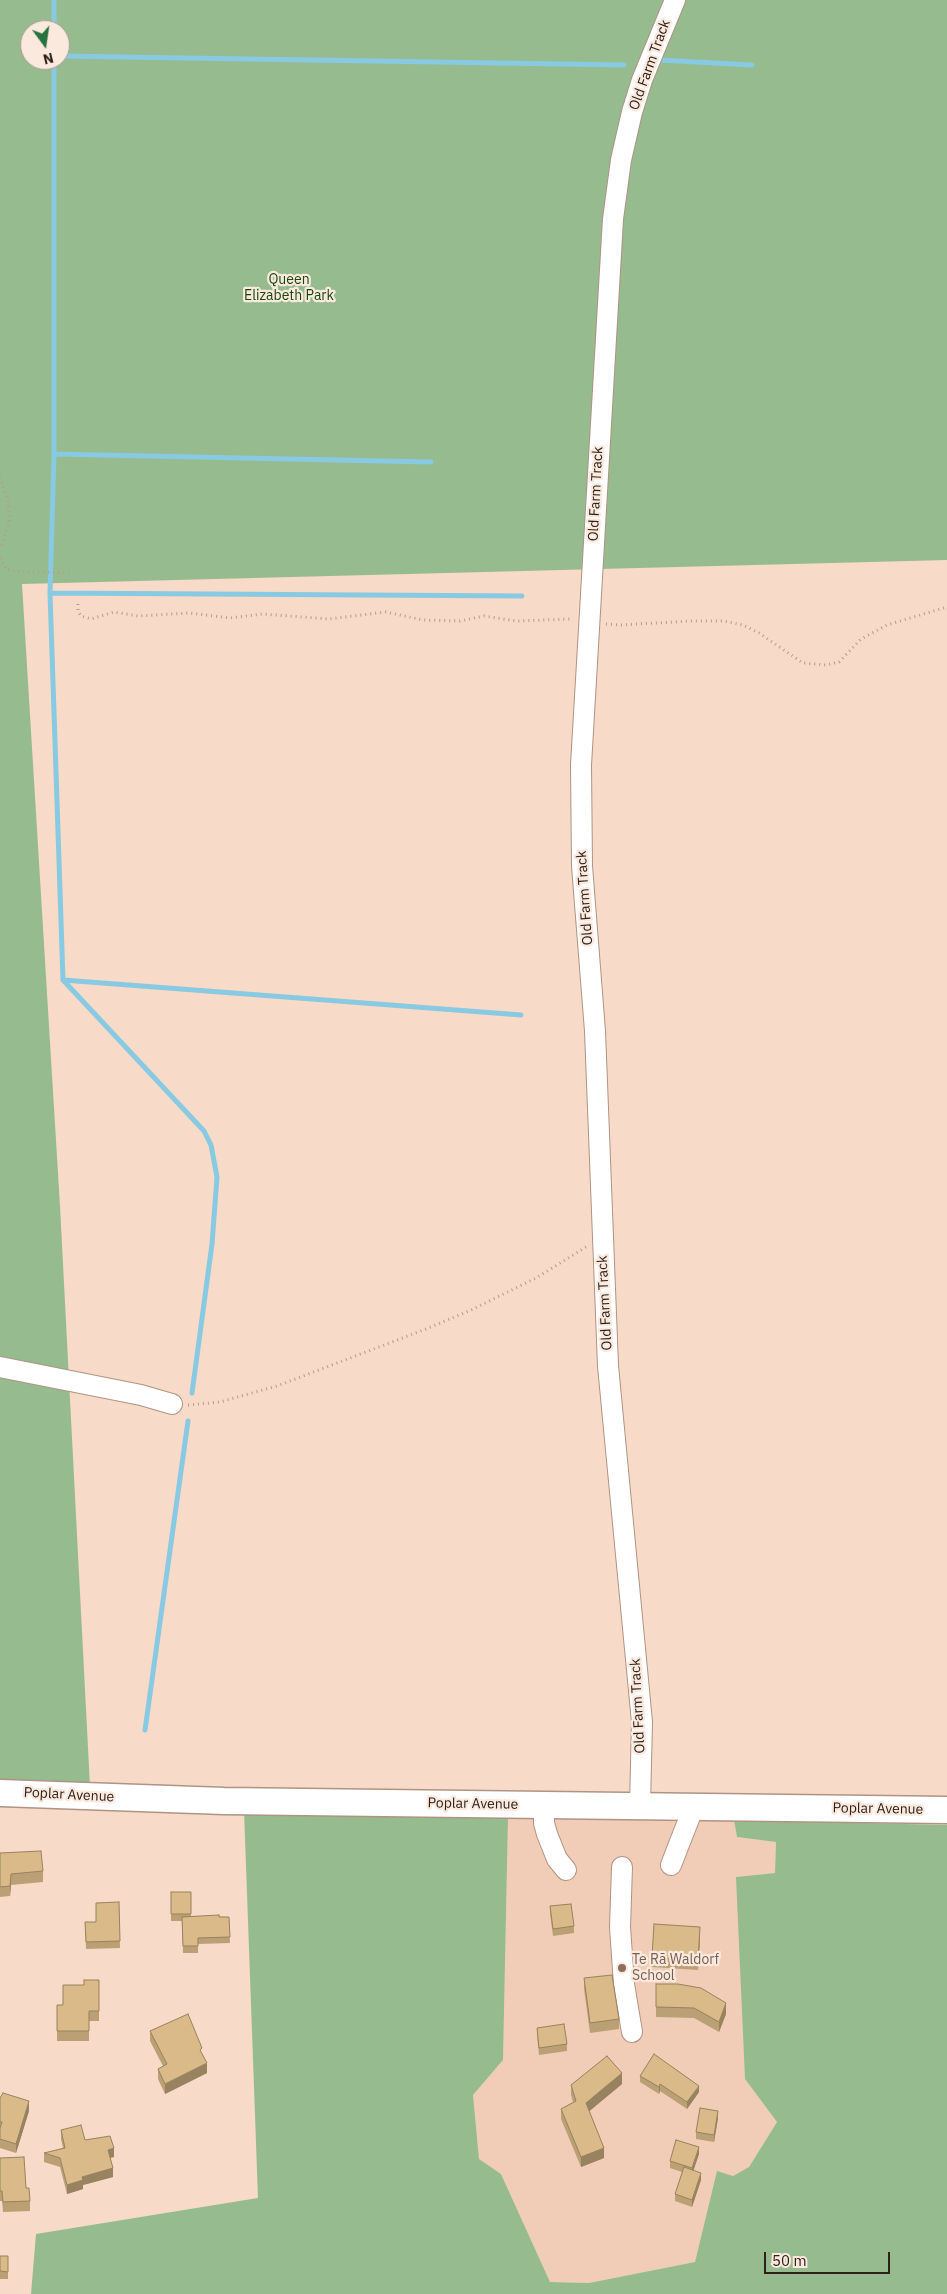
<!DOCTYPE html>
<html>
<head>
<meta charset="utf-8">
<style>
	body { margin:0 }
	#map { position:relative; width:947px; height:2294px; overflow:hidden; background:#f7dac8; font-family:"IBM Plex Sans",sans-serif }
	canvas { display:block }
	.north { position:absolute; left:20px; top:20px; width:50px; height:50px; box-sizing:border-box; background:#fbe9de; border:1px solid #a89990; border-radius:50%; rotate:166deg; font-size:14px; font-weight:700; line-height:20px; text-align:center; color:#2c211b }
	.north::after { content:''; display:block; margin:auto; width:18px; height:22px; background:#267241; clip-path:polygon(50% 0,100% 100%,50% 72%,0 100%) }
	.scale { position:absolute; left:764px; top:2252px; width:126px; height:22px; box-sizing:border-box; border:2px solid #2c211b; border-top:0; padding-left:6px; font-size:15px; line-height:18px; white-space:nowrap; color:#2c211b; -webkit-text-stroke:4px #fbe9de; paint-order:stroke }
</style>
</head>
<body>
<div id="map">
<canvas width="947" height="2294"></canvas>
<div class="north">N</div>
<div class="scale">50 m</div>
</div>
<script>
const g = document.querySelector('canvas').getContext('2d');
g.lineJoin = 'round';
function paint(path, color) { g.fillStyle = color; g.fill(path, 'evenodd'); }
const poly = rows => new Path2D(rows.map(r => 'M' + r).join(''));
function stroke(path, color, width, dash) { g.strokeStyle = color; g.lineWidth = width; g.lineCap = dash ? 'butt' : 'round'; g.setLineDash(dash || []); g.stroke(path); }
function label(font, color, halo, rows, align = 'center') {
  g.font = font + ' "IBM Plex Sans",sans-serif'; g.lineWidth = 4.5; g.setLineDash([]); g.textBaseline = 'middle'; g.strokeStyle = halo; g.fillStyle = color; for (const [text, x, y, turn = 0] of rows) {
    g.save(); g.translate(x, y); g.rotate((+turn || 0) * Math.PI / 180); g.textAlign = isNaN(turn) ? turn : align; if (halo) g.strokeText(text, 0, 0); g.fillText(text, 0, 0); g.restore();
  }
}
const built = poly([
	[508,1818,734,1820,737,1837,776,1842,775,1873,737,1877,745,2079,777,2122,749,2167,733,2176,717,2172,695,2262,589,2283,550,2282,501,2174,479,2159,473,2095,503,2060]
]);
const green = poly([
	[0,0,947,0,947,560,22,584,60,1206,91,1806,0,1805],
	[30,30,60,30,60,60,30,60],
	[244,1810,508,1818,503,2060,473,2095,479,2159,501,2174,550,2282,589,2283,695,2262,717,2171,733,2176,749,2167,777,2122,745,2079,736,1877,775,1873,776,1842,737,1837,734,1820,947,1825,947,2294,31,2294,36,2234,258,2198]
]);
const stream = poly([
	[54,30,54,0],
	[60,56,624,65],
	[54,60,54,454,50,593,63,980,204,1131,211,1145,217,1177,212,1244,192,1393],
	[659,60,752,65],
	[54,454,431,462],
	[50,593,522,596],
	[63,980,521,1015],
	[145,1730,188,1421]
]);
const path = poly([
	[0,477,8,501,10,520,0,549],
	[0,558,6,569,13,571,69,573],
	[78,604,78,611,81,616,91,619,114,612,138,616,189,613,230,618,262,614,329,619,386,612,423,620,460,621,484,616,516,621,572,619],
	[606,624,620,625,692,621,724,621,743,625,759,633,803,663,826,665,839,662,861,639,887,625,947,607],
	[188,1405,220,1402,277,1386,426,1329,471,1310,536,1278,586,1247]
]);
const minor = poly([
	[0,1367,141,1395,172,1404],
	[544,1805,544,1823,547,1834,557,1859,566,1870],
	[640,1805,642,1722,608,1366,595,1031,582,866,581,765,613,219,621,160,632,112,642,80,675,0],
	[671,1865,694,1806],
	[622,1867,620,1927,624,1984,632,2032]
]);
const major = poly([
	[0,1793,224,1801,947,1810]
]);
const wall = poly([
	[0,1853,43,1871,43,1882,11,1885,10,1896,0,1897],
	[171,1892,191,1892,191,1916,229,1917,230,1943,198,1944,198,1953,183,1953,182,1921,171,1921],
	[119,1902,120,1948,86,1949,85,1922,96,1922],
	[550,1906,574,1926,574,1933,553,1936,550,1913],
	[700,1937,698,1970,652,1967,652,1957],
	[584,1978,619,2019,619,2029,590,2033,584,1989],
	[99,1980,99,2021,89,2021,89,2041,57,2041,57,2005,63,2005,84,1985],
	[656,1984,726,2014,719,2032,694,2018,656,2017],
	[537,2028,567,2044,567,2051,539,2055,537,2034],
	[150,2031,202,2055,207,2073,165,2094,158,2079,158,2069,163,2066,150,2041],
	[640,2076,699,2092,687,2109,660,2091,659,2094,640,2082],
	[622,2084,589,2111,604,2158,581,2167,561,2119,561,2109,573,2102,571,2095,571,2085],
	[0,2098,29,2111,16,2153,0,2148],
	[718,2118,714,2142,696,2139,696,2132],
	[61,2130,85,2140,114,2157,110,2158,113,2177,83,2185,83,2189,67,2194,60,2167,44,2162,44,2153,63,2148,61,2139],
	[699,2154,693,2170,701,2180,692,2207,675,2201,675,2194,682,2172,670,2168,670,2161],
	[0,2158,26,2188,30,2201,30,2211,3,2212,2,2201,0,2201],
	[0,2256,8,2256,8,2279,0,2279]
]);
const shadedWall = poly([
	[11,1874,11,1885,10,1896,10,1886],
	[700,1927,700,1937,698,1970,698,1960],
	[726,2003,726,2014,719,2032,719,2022],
	[207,2063,207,2073,165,2094,165,2084],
	[622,2073,622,2084,586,2114,586,2103],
	[660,2084,660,2091,659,2094,659,2087],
	[699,2086,699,2092,687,2109,687,2102],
	[29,2101,29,2111,16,2153,16,2144],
	[718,2111,718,2118,714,2142,714,2135],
	[699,2147,699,2154,692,2175,692,2168],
	[114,2148,114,2157,108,2158,108,2150],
	[604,2148,604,2158,581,2167,581,2157],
	[113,2168,113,2177,83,2185,83,2189,67,2194,67,2185,82,2177],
	[701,2173,701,2180,692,2207,692,2200]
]);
const building = poly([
	[41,1851,43,1871,11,1874,10,1886,0,1887,0,1853,41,1851],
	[171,1892,191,1892,191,1914,171,1914,171,1892],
	[119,1902,120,1941,86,1942,85,1922,96,1922,96,1903,119,1902],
	[571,1904,574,1926,553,1929,550,1906,571,1904],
	[219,1915,219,1917,229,1917,230,1937,198,1938,198,1946,183,1946,182,1917,219,1915],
	[654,1924,700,1927,698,1960,652,1957,654,1924],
	[612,1975,619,2019,590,2023,584,1978,612,1975],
	[84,1980,99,1980,99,2011,89,2011,89,2031,57,2031,57,2005,63,2005,63,1985,84,1985,84,1980],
	[656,1984,678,1984,701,1988,726,2003,719,2022,694,2008,656,2007,656,1984],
	[188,2014,202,2048,200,2050,207,2063,165,2084,158,2069,167,2064,150,2031,188,2014],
	[564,2024,567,2044,539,2048,537,2028,564,2024],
	[654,2054,699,2086,687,2102,660,2084,659,2087,640,2076,654,2054],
	[607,2056,622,2073,586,2103,604,2148,581,2157,561,2109,576,2101,571,2085,607,2056],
	[3,2093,29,2101,16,2144,0,2139,0,2128,2,2122,0,2122,0,2098,3,2093],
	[700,2108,718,2111,714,2135,696,2132,700,2108],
	[81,2125,85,2140,110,2136,114,2148,108,2150,113,2168,82,2177,83,2180,67,2185,60,2158,44,2153,65,2148,61,2130,81,2125],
	[676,2140,699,2147,692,2168,670,2161,676,2140],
	[24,2157,26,2188,29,2188,30,2201,3,2202,2,2191,0,2191,0,2158,24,2157],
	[684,2167,701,2173,692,2200,675,2194,684,2167],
	[0,2256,8,2256,8,2272,0,2271,0,2256]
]);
const markers = [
	[622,1968,5,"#8d6e63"]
];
const streetNames = [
	["Old Farm Track",650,65,-70],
	["Old Farm Track",596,494,-87],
	["Old Farm Track",585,898,-94],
	["Old Farm Track",605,1303,-93],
	["Old Farm Track",638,1706,-93],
	["Poplar Avenue",69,1795,3],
	["Poplar Avenue",473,1804,1],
	["Poplar Avenue",878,1809,1]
];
const parkNames = [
	["Queen",289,280],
	["Elizabeth Park",289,296]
];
const educationNames = [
	["Te Rā Waldorf",632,1960],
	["School",632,1976]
];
paint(built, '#f1cdb7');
paint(green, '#96bb8f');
stroke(stream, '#88cae2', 5);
stroke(minor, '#af9483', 22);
stroke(major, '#af9483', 29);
stroke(path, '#b49d8f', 3, [1, 4]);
stroke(minor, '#fff', 20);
stroke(major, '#fff', 26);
paint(wall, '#bba075');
paint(shadedWall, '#98825f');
paint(building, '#d9ba88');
stroke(building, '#98825f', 1);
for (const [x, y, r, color] of markers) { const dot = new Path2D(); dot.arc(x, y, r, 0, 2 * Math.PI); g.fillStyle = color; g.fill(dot); stroke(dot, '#fbe9de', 2); }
label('14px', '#2c211b', '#fbe9de', streetNames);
label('14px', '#17480a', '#fbe9de', parkNames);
label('14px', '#785e54', '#fbe9de', educationNames, 'left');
</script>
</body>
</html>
